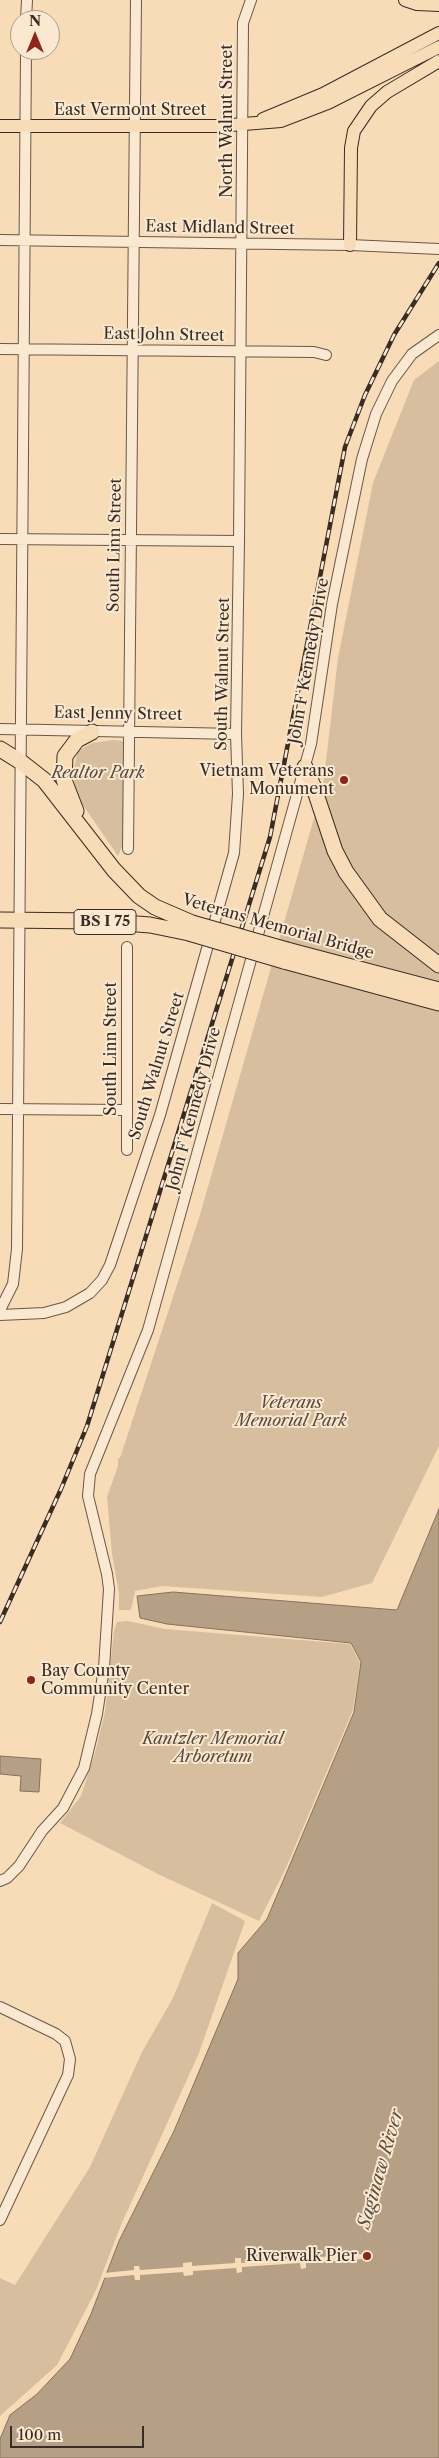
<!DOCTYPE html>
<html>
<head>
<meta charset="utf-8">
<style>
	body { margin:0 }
	#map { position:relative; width:439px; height:2458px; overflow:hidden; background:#f7dcb7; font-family:"Libre Caslon Text",serif }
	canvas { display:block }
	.north { position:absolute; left:10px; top:10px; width:50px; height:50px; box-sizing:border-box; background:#fae8d0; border:1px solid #ad9d8b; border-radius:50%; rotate:0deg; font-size:14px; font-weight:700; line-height:20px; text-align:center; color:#392c24 }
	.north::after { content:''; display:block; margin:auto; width:18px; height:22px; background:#8f2418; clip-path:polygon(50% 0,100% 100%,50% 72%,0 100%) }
	.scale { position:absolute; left:10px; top:2426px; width:134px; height:22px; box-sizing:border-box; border:2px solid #392c24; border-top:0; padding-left:6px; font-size:15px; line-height:18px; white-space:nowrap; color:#392c24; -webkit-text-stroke:4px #fae8d0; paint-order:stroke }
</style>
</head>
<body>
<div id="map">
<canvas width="439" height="2458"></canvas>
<div class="north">N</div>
<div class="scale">100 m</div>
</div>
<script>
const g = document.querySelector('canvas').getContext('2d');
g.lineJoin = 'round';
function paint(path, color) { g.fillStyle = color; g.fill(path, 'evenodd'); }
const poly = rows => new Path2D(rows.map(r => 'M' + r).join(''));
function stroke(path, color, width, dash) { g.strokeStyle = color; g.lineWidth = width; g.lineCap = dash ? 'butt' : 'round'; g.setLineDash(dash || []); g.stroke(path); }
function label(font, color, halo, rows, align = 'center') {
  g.font = font + ' "Libre Caslon Text",serif'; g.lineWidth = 4; g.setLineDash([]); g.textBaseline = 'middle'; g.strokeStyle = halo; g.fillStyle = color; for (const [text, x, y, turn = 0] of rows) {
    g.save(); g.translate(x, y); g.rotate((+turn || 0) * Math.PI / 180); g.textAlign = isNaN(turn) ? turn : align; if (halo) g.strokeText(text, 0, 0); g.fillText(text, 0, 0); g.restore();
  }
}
const green = poly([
	[439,361,439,1446,372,1583,322,1597,162,1586,135,1591,131,1610,119,1610,119,1593,112,1554,107,1497,118,1466,118,1458,120,1458,199,1218,323,787,338,658,373,483,414,380],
	[113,740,123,741,124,745,123,844,118,856,76,795,73,772,78,751,92,743],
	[128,1621,165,1629,350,1644,360,1663,353,1710,285,1870,259,1921,160,1875,60,1823,81,1796,95,1753,105,1712,114,1631,117,1622],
	[212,1903,245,1921,199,2053,121,2225,96,2290,57,2365,0,2416,0,2278,15,2285,90,2167,142,2052,173,1998]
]);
const water = poly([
	[439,1509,439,2458,0,2458,0,2439,10,2415,37,2394,70,2359,91,2314,119,2241,174,2131,211,2043,238,1979,238,1953,267,1919,354,1712,361,1662,351,1643,167,1624,140,1618,137,1596,173,1592,397,1610,439,1509],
	[0,1756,41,1759,39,1792,20,1791,21,1776,0,1774,0,1756]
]);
const pier = poly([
	[305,2253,306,2258,362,2254,362,2259,306,2263,306,2268,301,2269,300,2263,242,2267,242,2272,237,2273,236,2268,193,2271,193,2275,184,2276,183,2272,140,2275,140,2280,135,2280,134,2275,102,2278,104,2273,134,2270,134,2266,139,2266,140,2270,183,2267,183,2263,192,2262,192,2266,235,2263,235,2258,241,2258,241,2263,300,2258,300,2254]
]);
const minor = poly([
	[26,20,27,0],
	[0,240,350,245,439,249],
	[0,349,314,352,326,355],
	[0,539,239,541],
	[0,729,236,734],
	[128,849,136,0],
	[127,947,127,1150],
	[0,1109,126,1110],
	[0,1310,13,1284,17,1249,26,50],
	[0,1315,44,1313,66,1307,90,1293,102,1280,110,1265,160,1115,234,853,238,794,236,734,239,541,243,23,251,0],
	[0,1881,7,1878,19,1866,42,1831,63,1808,84,1768,97,1714,104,1668,109,1589,107,1574,88,1496,90,1474,148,1330,311,744,332,604,362,459,376,414,392,381,412,354,439,335],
	[0,2007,56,2034,65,2041,70,2059,68,2075,0,2220]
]);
const major = poly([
	[405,0,417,4,439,5],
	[263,119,323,94,439,33],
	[0,126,219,126,281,121,328,103,439,47],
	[350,245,351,148,354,131,371,106,387,92,439,61]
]);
const highway = poly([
	[0,749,21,762,44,780,114,870,139,896,155,907,192,923],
	[305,767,314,788,335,851,346,872,380,919,439,965],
	[76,811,64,780,65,756,77,740,92,732],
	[0,920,98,921,150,925,189,933],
	[287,950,439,990],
	[284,961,439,1003]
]);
const rail = poly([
	[0,1622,61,1489,87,1426,270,837,345,447,365,395,394,335,439,263]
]);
const highwayBridge = poly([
	[192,923,287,950],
	[189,933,284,961]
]);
const markers = [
	[344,780,5,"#8f2418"],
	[31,1680,5,"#8f2418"],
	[367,2256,5,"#8f2418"]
];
const shields = [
	[105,922,62]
];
const shieldNames = [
	["BS I 75",105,922]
];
const streetNames = [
	["East Vermont Street",130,110],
	["North Walnut Street",227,121,-90],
	["East Midland Street",220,228,1],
	["East John Street",164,335,1],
	["South Linn Street",115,545,-89],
	["John F Kennedy Drive",309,661,-80],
	["South Walnut Street",223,674,-89],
	["East Jenny Street",118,714,1],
	["Veterans Memorial Bridge",278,927,16],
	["South Linn Street",111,1049,-90],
	["South Walnut Street",157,1066,-73],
	["John F Kennedy Drive",194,1109,-75]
];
const poiNames = [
	["Vietnam Veterans",334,771],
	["Monument",334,789],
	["Bay County",41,1671,"left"],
	["Community Center",41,1689,"left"],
	["Riverwalk Pier",357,2256]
];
const parkNames = [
	["Realtor Park",98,773],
	["Veterans",291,1403],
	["Memorial Park",291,1421],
	["Kantzler Memorial",213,1739],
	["Arboretum",213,1757]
];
const waterNames = [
	["Saginaw River",381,2169,-74]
];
paint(green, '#d7be9e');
paint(water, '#b6a085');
stroke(water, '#84725e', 1);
paint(pier, '#f7dcb7');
stroke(minor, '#685849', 12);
stroke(major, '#392c24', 14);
stroke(highway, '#392c24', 17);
stroke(minor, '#fae8d0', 10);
stroke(major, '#f7dcb7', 12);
stroke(highway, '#f7dcb7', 15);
stroke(rail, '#392c24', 4.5);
stroke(rail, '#fae8d0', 2.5, [8]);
stroke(highwayBridge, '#392c24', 17, []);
stroke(highwayBridge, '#f7dcb7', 15);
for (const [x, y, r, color] of markers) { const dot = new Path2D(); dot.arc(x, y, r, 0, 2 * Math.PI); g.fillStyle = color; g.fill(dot); stroke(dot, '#fae8d0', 2); }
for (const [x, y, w] of shields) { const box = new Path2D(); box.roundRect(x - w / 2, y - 12.5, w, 25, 4); g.fillStyle = '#fae8d0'; g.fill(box); stroke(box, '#392c24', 1); }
label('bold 15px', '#392c24', null, shieldNames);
label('16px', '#392c24', '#fae8d0', streetNames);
label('16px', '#392c24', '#fae8d0', poiNames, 'right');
label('italic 16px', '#59493c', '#fae8d0', parkNames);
label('italic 18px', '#5e4f41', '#fae8d0', waterNames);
</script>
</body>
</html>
